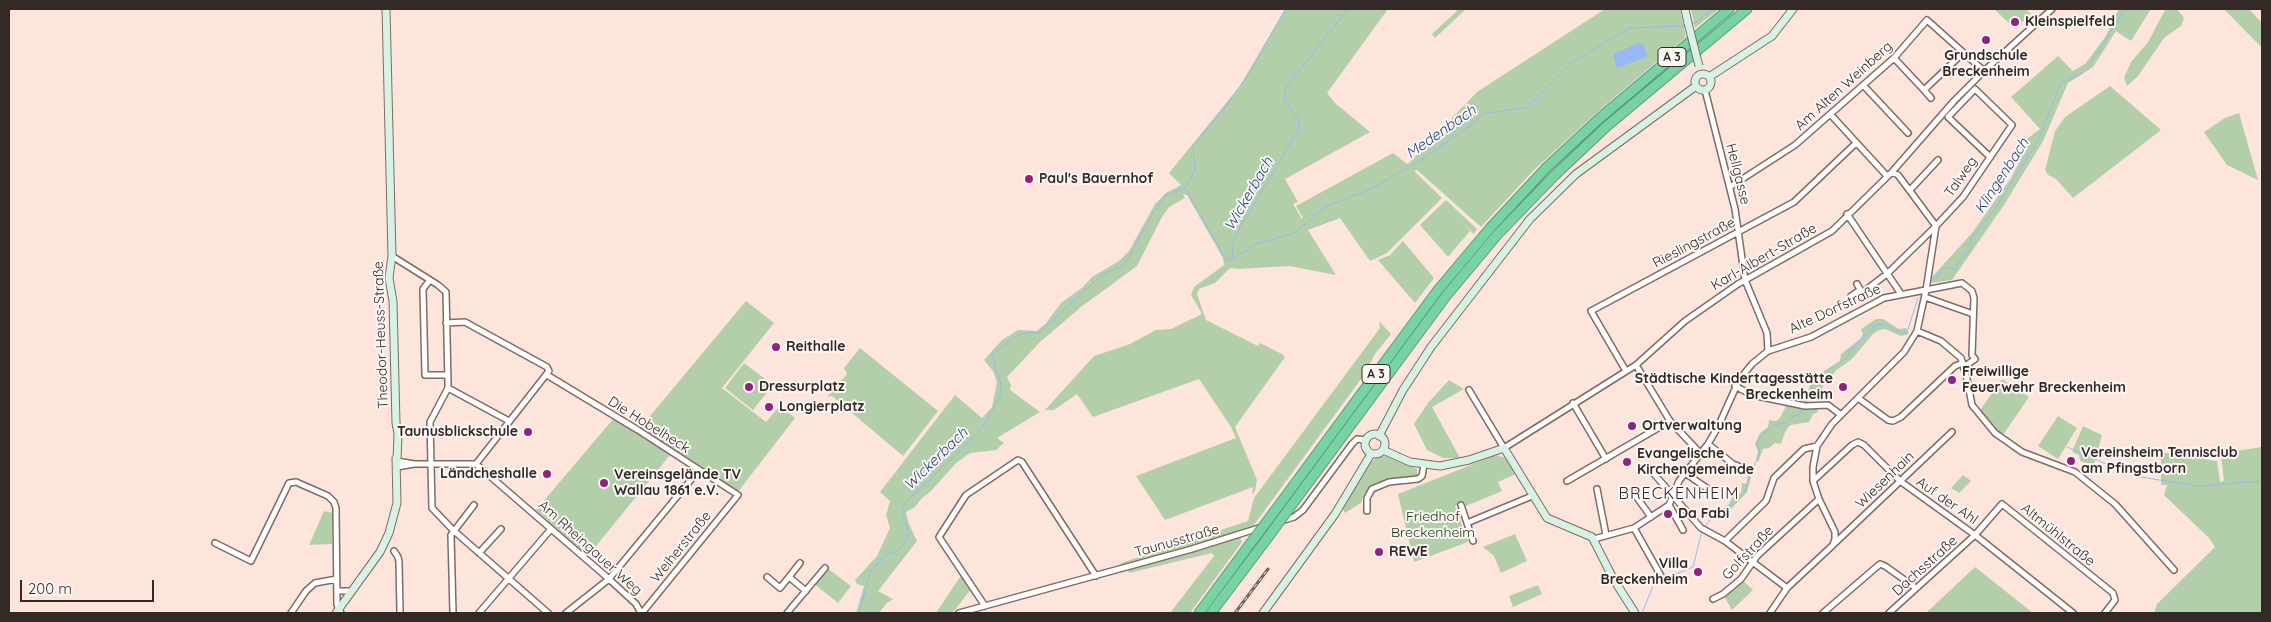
<!DOCTYPE html>
<html>
<head>
<meta charset="utf-8">
<style>
	body { margin:0 }
	#map { position:relative; width:2271px; height:622px; overflow:hidden; background:#fee5dc; font-family:Quicksand,sans-serif }
	canvas { display:block }
	.frame { position:absolute; inset:0; border:10px solid #332a27; pointer-events:none }
	.scale { position:absolute; left:20px; top:580px; width:134px; height:22px; box-sizing:border-box; border:2px solid #332a27; border-top:0; padding-left:6px; font-size:15px; line-height:18px; white-space:nowrap; color:#332a27; -webkit-text-stroke:4px #fcf7f5; paint-order:stroke }
</style>
</head>
<body>
<div id="map">
<canvas width="2271" height="622"></canvas>
<div class="frame"></div>
<div class="scale">200 m</div>
</div>
<script>
const g = document.querySelector('canvas').getContext('2d');
g.lineJoin = 'round';
function paint(path, color) { g.fillStyle = color; g.fill(path, 'evenodd'); }
const poly = rows => new Path2D(rows.map(r => 'M' + r).join(''));
function stroke(path, color, width, dash) { g.strokeStyle = color; g.lineWidth = width; g.lineCap = dash ? 'butt' : 'round'; g.setLineDash(dash || []); g.stroke(path); }
function label(font, color, halo, rows, align = 'center') {
  g.font = font + ' Quicksand,sans-serif'; g.lineWidth = 4; g.setLineDash([]); g.textBaseline = 'middle'; g.strokeStyle = halo; g.fillStyle = color; for (const [text, x, y, turn = 0] of rows) {
    g.save(); g.translate(x, y); g.rotate((+turn || 0) * Math.PI / 180); g.textAlign = isNaN(turn) ? turn : align; if (halo) g.strokeText(text, 0, 0); g.fillText(text, 0, 0); g.restore();
  }
}
const green = poly([
	[1285,9,1388,9,1327,93,1335,103,1370,132,1285,179,1298,202,1293,204,1302,219,1303,218,1296,206,1393,153,1407,164,1410,162,1477,92,1605,9,1680,9,1686,37,1602,108,1535,169,1481,227,1417,170,1414,171,1442,198,1387,253,1370,261,1340,218,1308,230,1336,275,1289,266,1238,269,1230,268,1215,283,1199,289,1197,294,1206,320,1258,346,1260,343,1282,354,1285,357,1235,427,1257,480,1255,491,1252,495,1253,487,1165,520,1136,476,1236,438,1231,427,1199,379,1093,417,1077,394,1054,410,1045,410,1094,356,1130,344,1156,330,1171,329,1202,314,1191,295,1194,287,1224,265,1223,258,1187,195,1183,194,1185,198,1169,207,1162,217,1137,266,1081,307,1040,342,1007,377,1011,385,1010,390,1040,412,997,438,1004,443,996,450,970,453,956,463,931,491,921,499,915,507,906,512,909,524,917,541,878,591,893,599,887,603,879,613,856,613,864,586,857,584,855,580,877,556,890,528,886,515,890,501,880,492,955,395,982,418,992,407,997,382,993,371,984,360,1002,340,1018,330,1037,331,1046,323,1061,303,1083,287,1092,277,1119,261,1129,251,1155,204,1166,193,1181,185,1169,173,1240,86],
	[1459,9,1466,9,1435,38,1432,34],
	[1691,9,1719,9,1695,28],
	[1994,9,2026,9,2031,14,2015,29],
	[2119,9,2151,9,2131,41,2116,31,2093,67,2068,83,2043,141,2004,205,1952,280,1932,283,1932,277,1972,233,2011,178,2025,151,2024,141,2040,129,2011,97,2058,56,2073,71,2085,64,2106,36],
	[2170,9,2177,9,2184,18,2181,26,2164,38,2138,76,2127,86,2124,78,2131,62,2148,42,2165,10],
	[2224,9,2249,9,2262,23,2262,48],
	[2110,86,2161,130,2073,198,2056,179,2048,175,2045,170,2055,131,2065,117],
	[2239,113,2258,180,2227,165,2204,132,2225,118],
	[1446,200,1477,229,1474,234,1461,221,1470,231,1448,257,1420,225],
	[1403,241,1434,278,1415,303,1378,260,1390,255],
	[746,301,774,323,722,388,766,422,780,406,795,418,737,493,640,428],
	[1876,319,1883,319,1899,329,1906,328,1909,334,1901,336,1885,329,1879,330,1873,334,1852,359,1835,371,1835,373,1825,378,1821,393,1811,394,1807,404,1803,403,1813,379,1840,361,1841,354,1860,339,1863,334,1861,329],
	[1379,321,1391,334,1375,354,1364,375,1251,529,1122,566,1121,563,1248,521,1254,498,1380,328],
	[860,348,938,411,903,456,832,396,827,397,847,374,844,368],
	[744,363,773,385,753,410,725,388],
	[2002,379,2029,397,2003,435,1990,424,1980,410],
	[1449,380,1464,389,1432,407,1460,458,1443,458,1427,450,1414,424,1428,403],
	[1786,406,1817,409,1818,412,1813,414,1809,422,1790,425,1785,432,1781,444,1775,443,1769,448,1763,449,1758,462,1756,460,1758,452,1755,444,1760,433,1768,427,1769,420,1776,421,1780,418],
	[2058,416,2077,428,2058,459,2038,446],
	[614,418,670,455,588,556,536,510],
	[2083,426,2102,435,2094,465,2080,461,2079,455,2072,452],
	[2262,447,2262,613,2154,613,2157,604,2215,547,2209,538,2164,495,2167,485,2161,485,2161,453,2205,453,2204,459,2217,461,2220,482,2224,481,2221,456,2223,453],
	[1496,455,1506,458,1516,474,1498,482,1502,491,1466,506,1464,502,1455,506,1468,542,1414,562,1398,494],
	[1385,456,1417,469,1417,477,1375,483,1364,494,1361,503,1345,513,1342,508,1371,462,1377,457],
	[1963,475,1971,481,1959,493,1951,488],
	[1748,476,1751,477,1747,492,1729,511,1717,517,1720,511,1729,504,1733,496,1741,493,1742,483,1746,484],
	[324,511,333,513,332,544,309,545],
	[1515,534,1527,561,1501,573,1494,556,1483,547],
	[1240,537,1242,542,1190,613,1170,613,1214,556,1212,553,1129,573,1128,570],
	[1975,567,2033,613,1926,613],
	[827,568,851,586,838,603,813,583],
	[962,574,972,588,954,611,948,613,936,613],
	[1741,579,1753,590,1732,610,1723,594],
	[1538,585,1542,594,1513,607,1509,596]
]);
const water = poly([
	[1640,43,1644,46,1647,57,1617,68,1613,54]
]);
const stream = poly([
	[1691,24,1697,22,1712,9],
	[2090,64,2125,9],
	[1186,186,1195,170,1193,146,1222,111,1246,78,1286,9],
	[1233,259,1256,244,1295,233,1325,207,1371,189,1418,162,1471,125,1483,114,1528,107,1571,63,1629,28,1685,26],
	[1933,281,1945,267,1955,269,1964,255,1971,249,1971,239,1995,209,2038,141,2061,83,2083,73],
	[1804,404,1815,381,1822,373,1847,358,1850,351,1876,325,1884,324,1902,333,1907,332,1918,298],
	[2067,447,2134,476,2198,486,2262,481],
	[1704,528,1709,521,1733,505,1745,493,1749,477,1760,453,1757,444,1760,437,1775,425,1788,422,1792,417,1799,414,1803,407],
	[859,613,871,570,886,555,898,551,907,540,907,528,902,511,904,504,969,442,985,424,1000,396,1001,384,992,355,1016,336,1029,332,1039,333,1102,275,1125,264,1153,213,1166,195,1185,188,1226,260,1232,260,1234,238,1299,129,1298,118,1284,100,1286,87,1348,9],
	[1642,613,1653,586,1663,579,1693,567,1702,531]
]);
const street = poly([
	[1894,58,1924,90,1963,53],
	[1864,86,1908,133],
	[1705,90,1735,209,1745,280,1767,333,1768,351],
	[1924,90,1931,98],
	[1831,115,1887,176],
	[1730,187,1795,145,1894,58,1927,20,1984,71],
	[1910,190,1938,160],
	[1847,214,1901,294],
	[395,258,438,285,446,292,448,383,448,388,430,422,432,508,453,530,548,613],
	[430,280,423,289,425,375,448,375],
	[1857,284,1862,293,1888,273,1936,226,1963,197,2012,125,1975,89,1948,117,1989,156],
	[1851,296,1860,290],
	[1925,297,1973,314],
	[446,323,465,322,547,367,549,371,476,464],
	[1917,331,1941,341,1961,358,1967,379,1972,405,1995,433,2022,452,2075,472,2115,504,2174,570],
	[1636,365,1670,421,1700,453],
	[1626,371,1591,311,1794,202,1856,143],
	[547,375,638,430,738,495,642,613],
	[1735,386,1752,395,1805,406,1828,405,1841,415],
	[448,388,509,421],
	[1469,390,1504,448,1636,365,1685,321,1738,284,1832,231,1892,172,1954,101,1984,71,2052,9],
	[1858,398,1888,420,1893,421,1901,417,1955,366,1963,363],
	[1573,403,1606,459],
	[1708,444,1733,464,1748,470],
	[397,461,414,464],
	[397,467,414,464,476,464,609,579,636,604,641,613],
	[1648,467,1701,528,1725,541,1787,588],
	[1685,473,1711,491],
	[1567,481,1670,421],
	[1813,481,1852,445,1858,442,1864,445,1900,481,1975,535,2073,613],
	[1597,489,1606,535],
	[1626,494,1633,492,1651,517],
	[1461,505,1467,523],
	[1669,505,1683,530],
	[1367,511,1367,498,1372,489,1389,482,1418,479,1422,476,1424,465],
	[1634,528,1661,576],
	[1594,539,1634,528,1669,505,1679,481,1708,444,1718,427,1739,380,1752,364,1768,351,1811,337,1884,298,1962,283,1972,291,1974,298,1972,355,1975,359,1964,367],
	[1473,541,1467,523,1532,496],
	[1725,541,1766,501,1774,478,1804,449,1817,446],
	[215,543,251,561,289,483,296,482,328,496,334,502,336,508,337,605,341,613],
	[1835,543,1952,432],
	[394,551,398,557,399,562,400,613],
	[479,553,501,529],
	[800,563,789,577,806,591],
	[767,577,780,588,789,577],
	[337,591,352,591],
	[1713,599,1723,594,1741,579,1757,556,1819,499],
	[985,606,939,537,966,495,1018,460,1022,462,1096,576],
	[291,613,306,591,315,583,337,579],
	[453,613,451,535,474,505],
	[479,613,551,529],
	[566,613,609,579,699,470],
	[787,613,825,568],
	[959,613,1192,549,1294,517,1303,510,1352,444,1357,439,1366,440],
	[1770,613,1787,588,1833,545,1835,539,1835,532,1819,499,1813,481,1813,467,1817,446,1832,424,1904,352,1917,331,1926,290,1936,226,1898,175,1892,172],
	[1823,613,1880,564,1885,566,1916,588],
	[1889,613,1975,535,2002,504,2113,593,2115,600,2105,613]
]);
const secondary = poly([
	[386,9,392,256,389,278,393,301,396,423,398,433,397,461],
	[1685,9,1688,23],
	'1695 82a8 8 0 1 1 16 0a8 8 0 1 1-16 0Z',
	[1709,77,1772,36,1793,9],
	'1365 444a10 10 0 1 1 20 0a10 10 0 1 1-20 0Z',
	[1379,436,1403,390,1431,347,1530,219,1576,174,1696,86],
	[1383,450,1410,462,1440,466,1469,460,1504,448,1547,518,1592,537,1614,580,1635,613],
	[336,613,380,552,389,533,397,503,396,458],
	[1263,613,1335,514,1371,454]
]);
const highway = poly([
	[1288,510,1446,296,1497,235,1555,175,1607,126,1747,9],
	[1274,512,1438,290,1491,227,1547,167,1601,117,1729,9],
	[1199,613,1250,544],
	[1211,613,1269,536]
]);
const rail = poly([
	[1235,613,1268,569]
]);
const secondaryBridge = poly([
	[1688,23,1699,66]
]);
const highwayBridge = poly([
	[1269,536,1288,510],
	[1250,544,1274,512]
]);
const markers = [
	[2015,22,5,"#912080"],
	[1986,40,5,"#912080"],
	[1029,179,5,"#912080"],
	[776,347,5,"#912080"],
	[1952,380,5,"#912080"],
	[749,387,5,"#912080"],
	[1843,387,5,"#912080"],
	[769,407,5,"#912080"],
	[1632,426,5,"#912080"],
	[528,432,5,"#912080"],
	[2071,461,5,"#912080"],
	[1627,462,5,"#912080"],
	[547,474,5,"#912080"],
	[604,483,5,"#912080"],
	[1668,514,5,"#912080"],
	[1379,552,5,"#912080"],
	[1698,572,5,"#912080"]
];
const shields = [
	[1672,57,28],
	[1376,374,28]
];
const shieldNames = [
	["A 3",1672,57],
	["A 3",1376,374]
];
const poiNames = [
	["Kleinspielfeld",2025,22],
	["Grundschule",1986,56,"center"],
	["Breckenheim",1986,72,"center"],
	["Paul's Bauernhof",1039,179],
	["Reithalle",786,347],
	["Freiwillige",1962,372],
	["Feuerwehr Breckenheim",1962,388],
	["Städtische Kindertagesstätte",1833,379,"right"],
	["Breckenheim",1833,395,"right"],
	["Dressurplatz",759,387],
	["Longierplatz",779,407],
	["Ortverwaltung",1642,426],
	["Taunusblickschule",518,432,"right"],
	["Vereinsheim Tennisclub",2081,453],
	["am Pfingstborn",2081,469],
	["Evangelische",1637,454],
	["Kirchengemeinde",1637,470],
	["Ländcheshalle",537,474,"right"],
	["Vereinsgelände TV",614,475],
	["Wallau 1861 e.V.",614,491],
	["Da Fabi",1678,514],
	["REWE",1389,552],
	["Villa",1688,564,"right"],
	["Breckenheim",1688,580,"right"]
];
const streetNames = [
	["Am Alten Weinberg",1844,86,-42],
	["Hellgasse",1738,174,76],
	["Talweg",1961,177,-55],
	["Rieslingstraße",1694,243,-28],
	["Karl-Albert-Straße",1764,257,-30],
	["Alte Dorfstraße",1835,309,-25],
	["Theodor-Heuss-Straße",381,335,-92],
	["Die Hobelheck",649,425,32],
	["Wiesenhain",1885,480,-44],
	["Auf der Ahl",1947,501,35],
	["Altmühlstraße",2058,535,39],
	["Taunusstraße",1177,541,-16],
	["Weiherstraße",681,547,-51],
	["Am Rheingauer Weg",590,548,42],
	["Golfstraße",1748,553,-47],
	["Dachsstraße",1925,566,-42]
];
const parkNames = [
	["Friedhof",1433,517],
	["Breckenheim",1433,533]
];
const waterNames = [
	["Medenbach",1441,132,-35],
	["Klingenbach",2002,176,-57],
	["Wickerbach",1249,194,-60],
	["Wickerbach",936,459,-44]
];
const quarterNames = [
	["BRECKENHEIM",1679,494]
];
paint(green, '#b2cfa9');
paint(water, '#97b8f5');
stroke(stream, '#97b8f5', 1);
stroke(street, '#806b63', 8);
stroke(secondary, '#806b63', 9);
stroke(highway, '#5f9878', 11);
stroke(street, '#fff', 5);
stroke(secondary, '#d6f2e4', 7);
stroke(highway, '#77d3a4', 9);
stroke(rail, '#70625d', 3);
stroke(rail, '#fcf7f5', 1, [4]);
stroke(secondaryBridge, '#806b63', 9, []);
stroke(highwayBridge, '#5f9878', 11, []);
stroke(secondaryBridge, '#d6f2e4', 7);
stroke(highwayBridge, '#77d3a4', 9);
for (const [x, y, r, color] of markers) { const dot = new Path2D(); dot.arc(x, y, r, 0, 2 * Math.PI); g.fillStyle = color; g.fill(dot); stroke(dot, '#fcf7f5', 2); }
for (const [x, y, w] of shields) { const box = new Path2D(); box.roundRect(x - w / 2, y - 9.5, w, 19, 4); g.fillStyle = '#fcf7f5'; g.fill(box); stroke(box, '#332a27', 1); }
label('bold 12px', '#332a27', null, shieldNames);
label('bold 14px', '#332a27', '#fcf7f5', poiNames, 'left');
label('14px', '#332a27', '#fcf7f5', streetNames);
label('14px', '#143209', '#fcf7f5', parkNames);
label('italic 15px', '#1e4288', '#fcf7f5', waterNames);
g.letterSpacing = '1px';
label('16px', '#332a27', '#fcf7f5', quarterNames);
g.letterSpacing = '0px';
</script>
</body>
</html>
